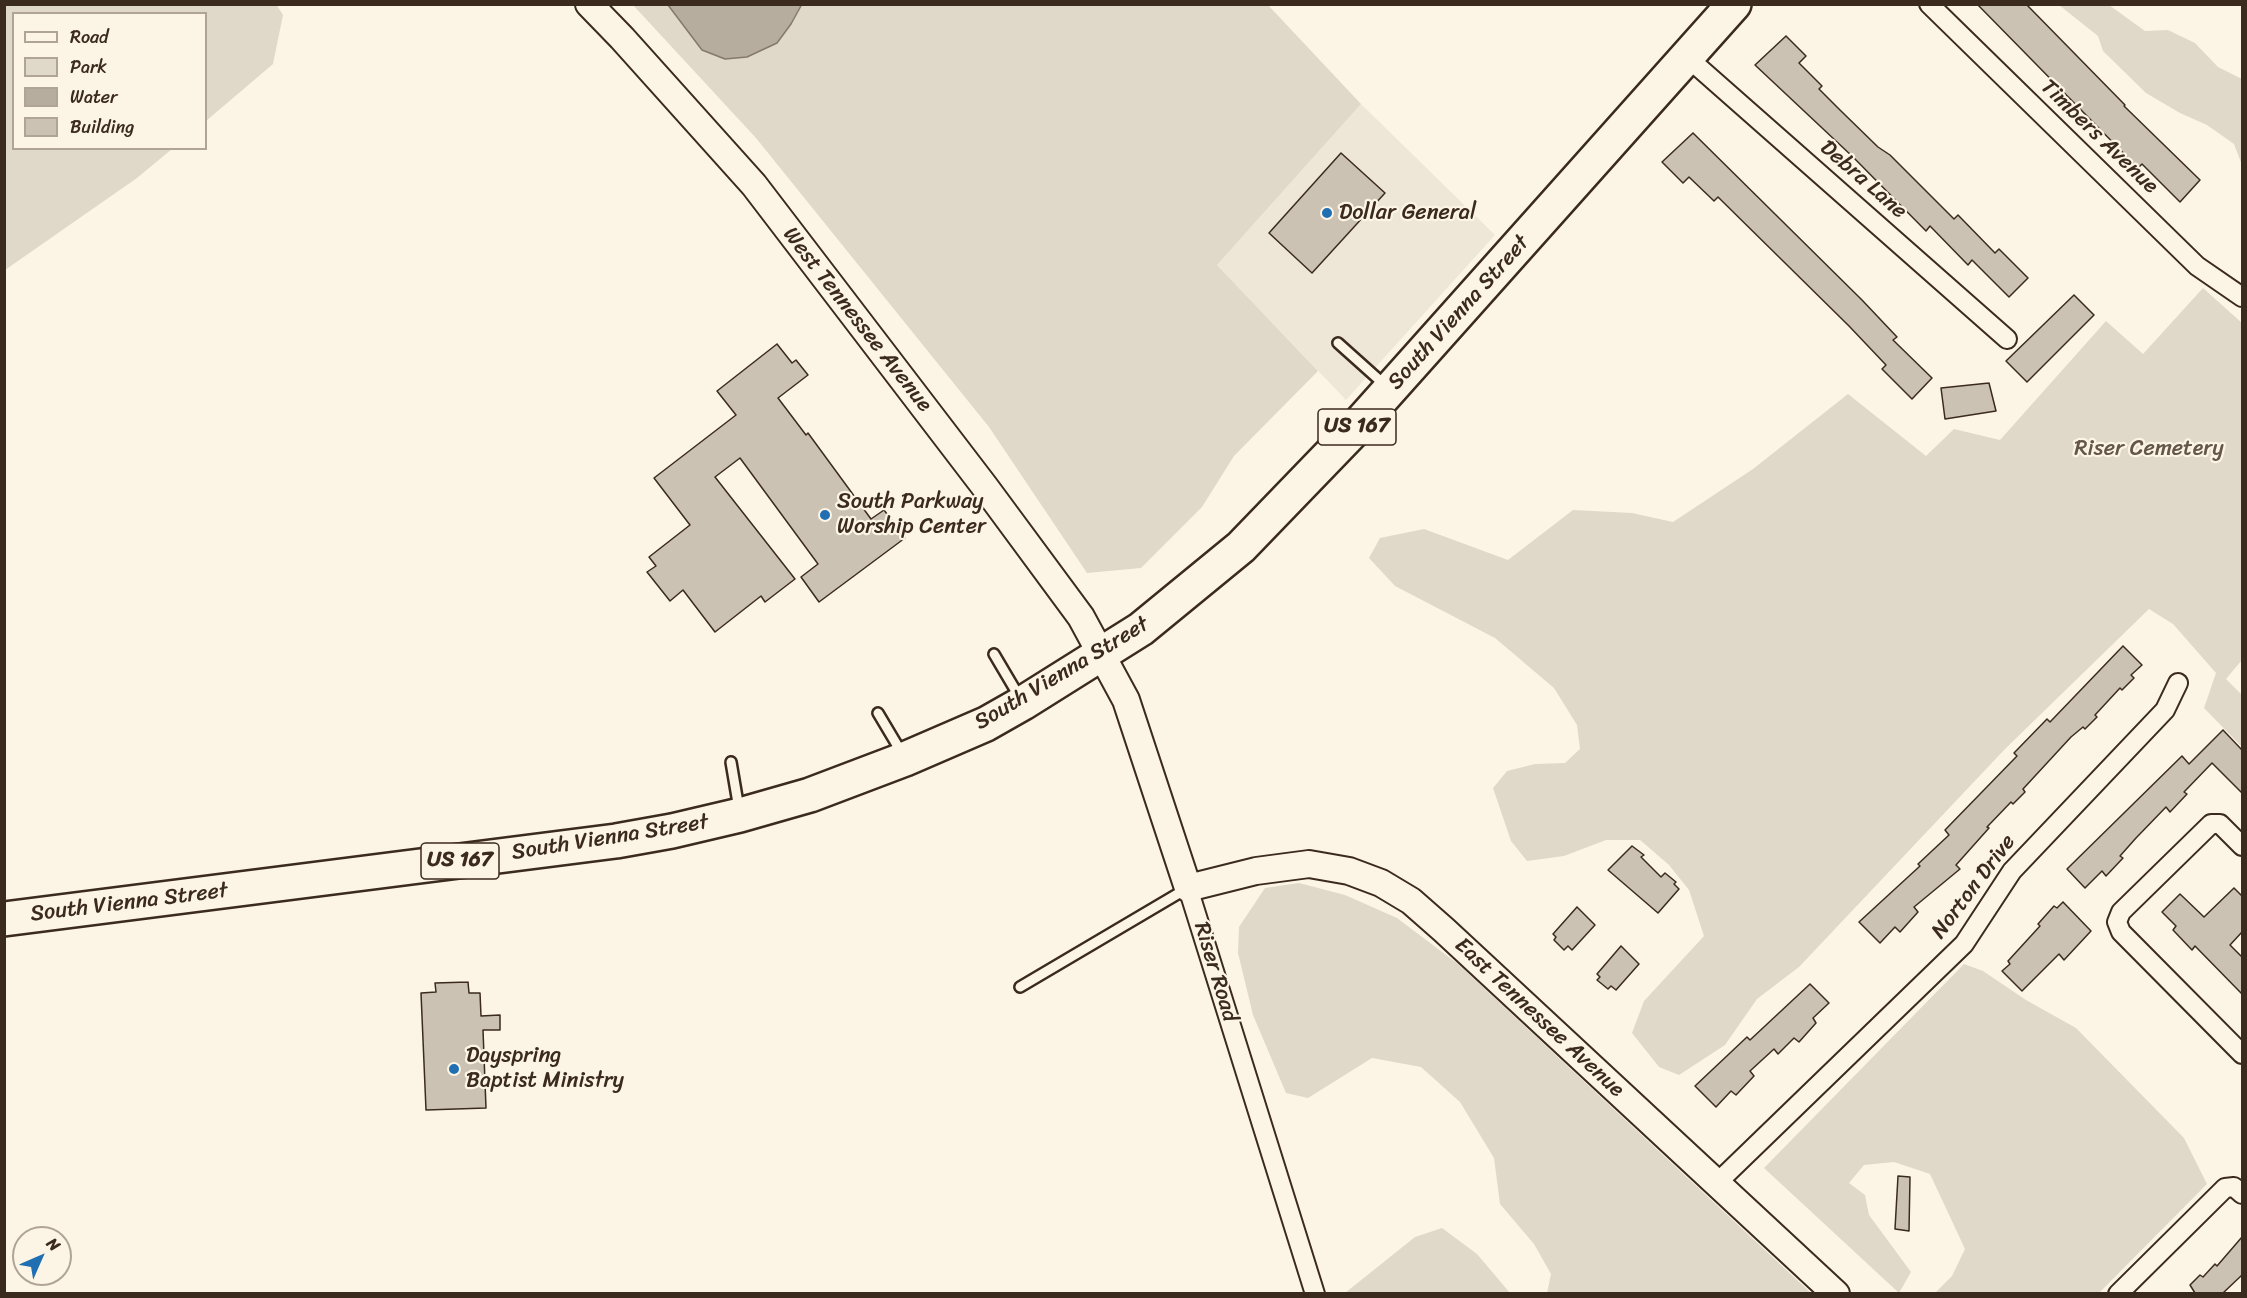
<!DOCTYPE html>
<html>
<head>
<meta charset="utf-8">
<style>
	body { margin:0 }
	#map { position:relative; width:2247px; height:1298px; overflow:hidden; background:#fcf5e5; font-family:Sriracha,sans-serif }
	canvas { display:block }
	.frame { position:absolute; inset:0; border:6px solid #3b2a1e; pointer-events:none }
	.legend { position:absolute; left:12px; top:12px; width:195px; height:138px; box-sizing:border-box; background:#fcf5e5; border:2px solid #afa495; margin:0; padding:8px 10px; list-style:none; font-size:18px; color:#3b2a1e }
	.legend li { display:flex; align-items:center; gap:12px; height:30px }
	.legend b { width:30px; border:2px solid #afa495 }
	.north { position:absolute; left:12px; top:1226px; width:60px; height:60px; box-sizing:border-box; background:#fcf5e5; border:2px solid #afa495; border-radius:50%; rotate:45deg; font-size:16px; font-weight:700; line-height:24px; text-align:center; color:#3b2a1e }
	.north::after { content:''; display:block; margin:auto; width:21px; height:27px; background:#1f6fb2; clip-path:polygon(50% 0,100% 100%,50% 72%,0 100%) }
</style>
</head>
<body>
<div id="map">
<canvas width="2247" height="1298"></canvas>
<div class="frame"></div>
<ul class="legend">
<li><b style="height:8px;background:#fcf5e5"></b>Road</li>
<li><b style="height:16px;background:#e0d8c8"></b>Park</li>
<li><b style="height:16px;background:#b7ad9e"></b>Water</li>
<li><b style="height:16px;background:#ccc2b3"></b>Building</li>
</ul>
<div class="north">N</div>
</div>
<script>
const g = document.querySelector('canvas').getContext('2d');
g.lineJoin = 'round';
function paint(path, color) { g.fillStyle = color; g.fill(path, 'evenodd'); }
const poly = rows => new Path2D(rows.map(r => 'M' + r).join(''));
function stroke(path, color, width, dash) { g.strokeStyle = color; g.lineWidth = width; g.lineCap = dash ? 'butt' : 'round'; g.setLineDash(dash || []); g.stroke(path); }
function label(font, color, halo, rows, align = 'center') {
  g.font = font + ' Sriracha,sans-serif'; g.lineWidth = 4.5; g.setLineDash([]); g.textBaseline = 'middle'; g.strokeStyle = halo; g.fillStyle = color; for (const [text, x, y, turn = 0] of rows) {
    g.save(); g.translate(x, y); g.rotate((+turn || 0) * Math.PI / 180); g.textAlign = isNaN(turn) ? turn : align; if (halo) g.strokeText(text, 0, 0); g.fillText(text, 0, 0); g.restore();
  }
}
const built = poly([
	[1361,104,1495,235,1346,400,1217,265]
]);
const green = poly([
	[5,4,276,4,283,15,273,64,206,121,206,14,14,14,14,148,172,149,137,178,5,270],
	[633,5,668,5,677,18,791,24,802,5,1268,5,1361,104,1217,265,1318,371,1234,456,1202,507,1141,568,1087,573,989,427,756,138],
	[2059,5,2109,5,2145,31,2168,30,2195,43,2218,67,2242,79,2242,165,2234,144,2207,125,2180,113,2146,93,2103,51,2098,36],
	[2203,288,2242,323,2242,660,2226,679,2242,695,2242,747,2204,708,2216,673,2173,624,2149,609,2005,749,1799,967,1757,999,1725,1045,1679,1075,1659,1067,1632,1033,1644,1001,1704,936,1689,890,1669,865,1640,840,1606,840,1564,856,1527,861,1511,841,1493,788,1507,771,1535,764,1565,763,1580,749,1577,725,1554,688,1495,638,1395,586,1369,558,1380,538,1424,529,1508,560,1573,510,1632,513,1673,522,1753,469,1848,394,1926,456,1954,429,2000,440,2106,321,2143,354],
	[1299,883,1345,895,1397,918,1458,964,1811,1293,1547,1293,1551,1274,1534,1244,1500,1204,1494,1158,1460,1102,1421,1067,1372,1058,1308,1098,1286,1093,1253,1015,1238,953,1239,927,1265,888],
	[1964,964,1983,971,2026,1000,2076,1028,2184,1138,2207,1184,2099,1293,1935,1293,1952,1276,1965,1249,1930,1174,1894,1162,1864,1165,1849,1183,1865,1195,1869,1215,1911,1272,1899,1293,1764,1168],
	[1442,1228,1477,1254,1510,1293,1345,1293,1415,1237]
]);
const water = poly([
	[802,4,791,24,777,43,747,57,725,59,702,50,668,5,802,4]
]);
const building = poly([
	[1977,4,2026,4,2125,105,2124,106,2200,180,2180,202,2142,164,2138,168,1977,4],
	[1786,36,1806,56,1799,63,1822,86,1819,89,1841,111,1878,147,1890,155,1954,219,1958,215,1995,253,1999,249,2028,278,2009,297,1972,260,1968,265,1930,226,1926,231,1853,157,1755,65,1786,36],
	[1693,133,1862,300,1897,337,1893,340,1932,378,1912,399,1882,369,1886,365,1849,326,1718,197,1714,201,1689,177,1683,183,1662,162,1693,133],
	[1341,153,1385,193,1312,273,1269,233,1341,153],
	[2074,295,2094,315,2027,382,2006,361,2074,295],
	[777,344,792,363,796,360,808,375,778,398,806,435,808,433,871,519,884,510,905,538,819,602,801,577,818,564,740,458,715,477,795,579,765,602,761,596,715,632,683,590,670,601,647,572,656,566,649,557,690,525,654,478,736,415,717,391,777,344],
	[1989,383,1996,411,1945,419,1941,388,1989,383],
	[2123,646,2142,665,2131,675,2134,678,2122,690,2120,688,2095,715,2097,717,2085,729,2083,727,2071,737,2023,789,2025,792,2013,804,2011,802,1987,827,1989,828,1956,865,1960,869,1914,907,1918,912,1900,932,1895,927,1880,943,1859,922,1920,866,1918,864,1949,835,1945,830,2017,756,2014,753,2047,719,2050,722,2123,646],
	[2223,730,2242,750,2242,793,2212,763,2184,792,2187,794,2170,812,2166,807,2136,838,2120,856,2123,858,2106,876,2102,871,2085,888,2067,869,2182,756,2189,764,2223,730],
	[1632,846,1644,855,1641,857,1661,877,1665,873,1676,882,1674,884,1679,889,1658,913,1608,870,1632,846],
	[2234,888,2242,896,2242,932,2230,945,2242,957,2242,994,2195,946,2192,950,2173,930,2176,926,2162,912,2180,894,2204,917,2234,888],
	[2063,902,2091,931,2064,960,2059,954,2022,991,2002,971,2010,964,2008,961,2040,926,2038,924,2054,906,2057,908,2063,902],
	[1577,907,1595,925,1572,950,1568,946,1564,950,1554,940,1556,937,1553,934,1577,907],
	[1621,946,1639,964,1616,990,1611,986,1608,989,1597,980,1600,977,1597,974,1621,946],
	[468,982,469,993,480,993,481,1016,500,1015,500,1030,483,1030,486,1108,426,1110,421,993,436,992,435,983,468,982],
	[1810,984,1829,1003,1813,1018,1816,1023,1799,1042,1794,1038,1778,1054,1774,1049,1750,1071,1754,1076,1736,1095,1731,1091,1716,1107,1695,1086,1747,1037,1750,1040,1810,984],
	[1898,1176,1910,1177,1909,1231,1895,1229,1898,1176],
	[2242,1237,2242,1275,2223,1293,2195,1293,2190,1285,2200,1275,2203,1277,2215,1264,2217,1266,2242,1237]
]);
const lane = poly([
	[1338,343,1386,386],
	[994,654,1020,698],
	[878,713,903,755],
	[731,762,739,809],
	[1020,987,1186,889]
]);
const street = poly([
	[1929,4,2197,266,2242,297],
	[1687,57,2007,339],
	[2242,846,2220,824,2211,824,2121,912,2117,922,2121,932,2242,1054],
	[1188,888,1315,1294],
	[1717,1183,1964,944,2012,871,2165,710,2178,683],
	[2118,1294,2225,1188,2234,1187,2242,1194]
]);
const secondary = poly([
	[589,4,622,38,754,185,985,487,1081,617,1126,700,1188,888,1256,871,1309,864,1349,871,1381,883,1411,901,1444,930,1836,1294]
]);
const highway = poly([
	[4,919,616,841,672,831,740,815,810,795,905,759,986,724,1023,703,1141,629,1241,547,1351,433,1734,4]
]);
const markers = [
	[1327,213,6,"#1f6fb2"],
	[825,515,6,"#1f6fb2"],
	[454,1069,6,"#1f6fb2"]
];
const shields = [
	[1357,427,78],
	[460,861,78]
];
const shieldNames = [
	["US 167",1357,427],
	["US 167",460,861]
];
const streetNames = [
	["Timbers Avenue",2099,137,44],
	["Debra Lane",1863,180,41],
	["South Vienna Street",1459,313,-48],
	["West Tennessee Avenue",857,320,52],
	["South Vienna Street",1062,674,-31],
	["South Vienna Street",610,838,-9],
	["Norton Drive",1974,887,-53],
	["South Vienna Street",129,903,-7],
	["Riser Road",1215,972,73],
	["East Tennessee Avenue",1539,1018,43]
];
const poiNames = [
	["Dollar General",1339,213],
	["South Parkway",837,502],
	["Worship Center",837,527],
	["Dayspring",466,1056],
	["Baptist Ministry",466,1081]
];
const parkNames = [
	["Riser Cemetery",2149,449]
];
paint(built, '#eee6d6');
paint(green, '#e0d8c8');
paint(water, '#b7ad9e');
stroke(water, '#85796b', 1.5);
paint(building, '#ccc2b3');
stroke(building, '#3b2a1e', 1.5);
stroke(lane, '#3b2a1e', 14);
stroke(street, '#3b2a1e', 22);
stroke(secondary, '#3b2a1e', 30);
stroke(highway, '#3b2a1e', 38);
stroke(lane, '#fcf5e5', 9);
stroke(street, '#fcf5e5', 18);
stroke(secondary, '#fcf5e5', 26);
stroke(highway, '#fcf5e5', 33);
for (const [x, y, r, color] of markers) { const dot = new Path2D(); dot.arc(x, y, r, 0, 2 * Math.PI); g.fillStyle = color; g.fill(dot); stroke(dot, '#fcf5e5', 2); }
for (const [x, y, w] of shields) { const box = new Path2D(); box.roundRect(x - w / 2, y - 18, w, 36, 4.5); g.fillStyle = '#fcf5e5'; g.fill(box); stroke(box, '#3b2a1e', 1.5); }
label('bold 21px', '#3b2a1e', null, shieldNames);
label('22px', '#3b2a1e', '#fcf5e5', streetNames);
label('22px', '#3b2a1e', '#fcf5e5', poiNames, 'left');
label('22px', '#645648', '#fcf5e5', parkNames);
</script>
</body>
</html>
